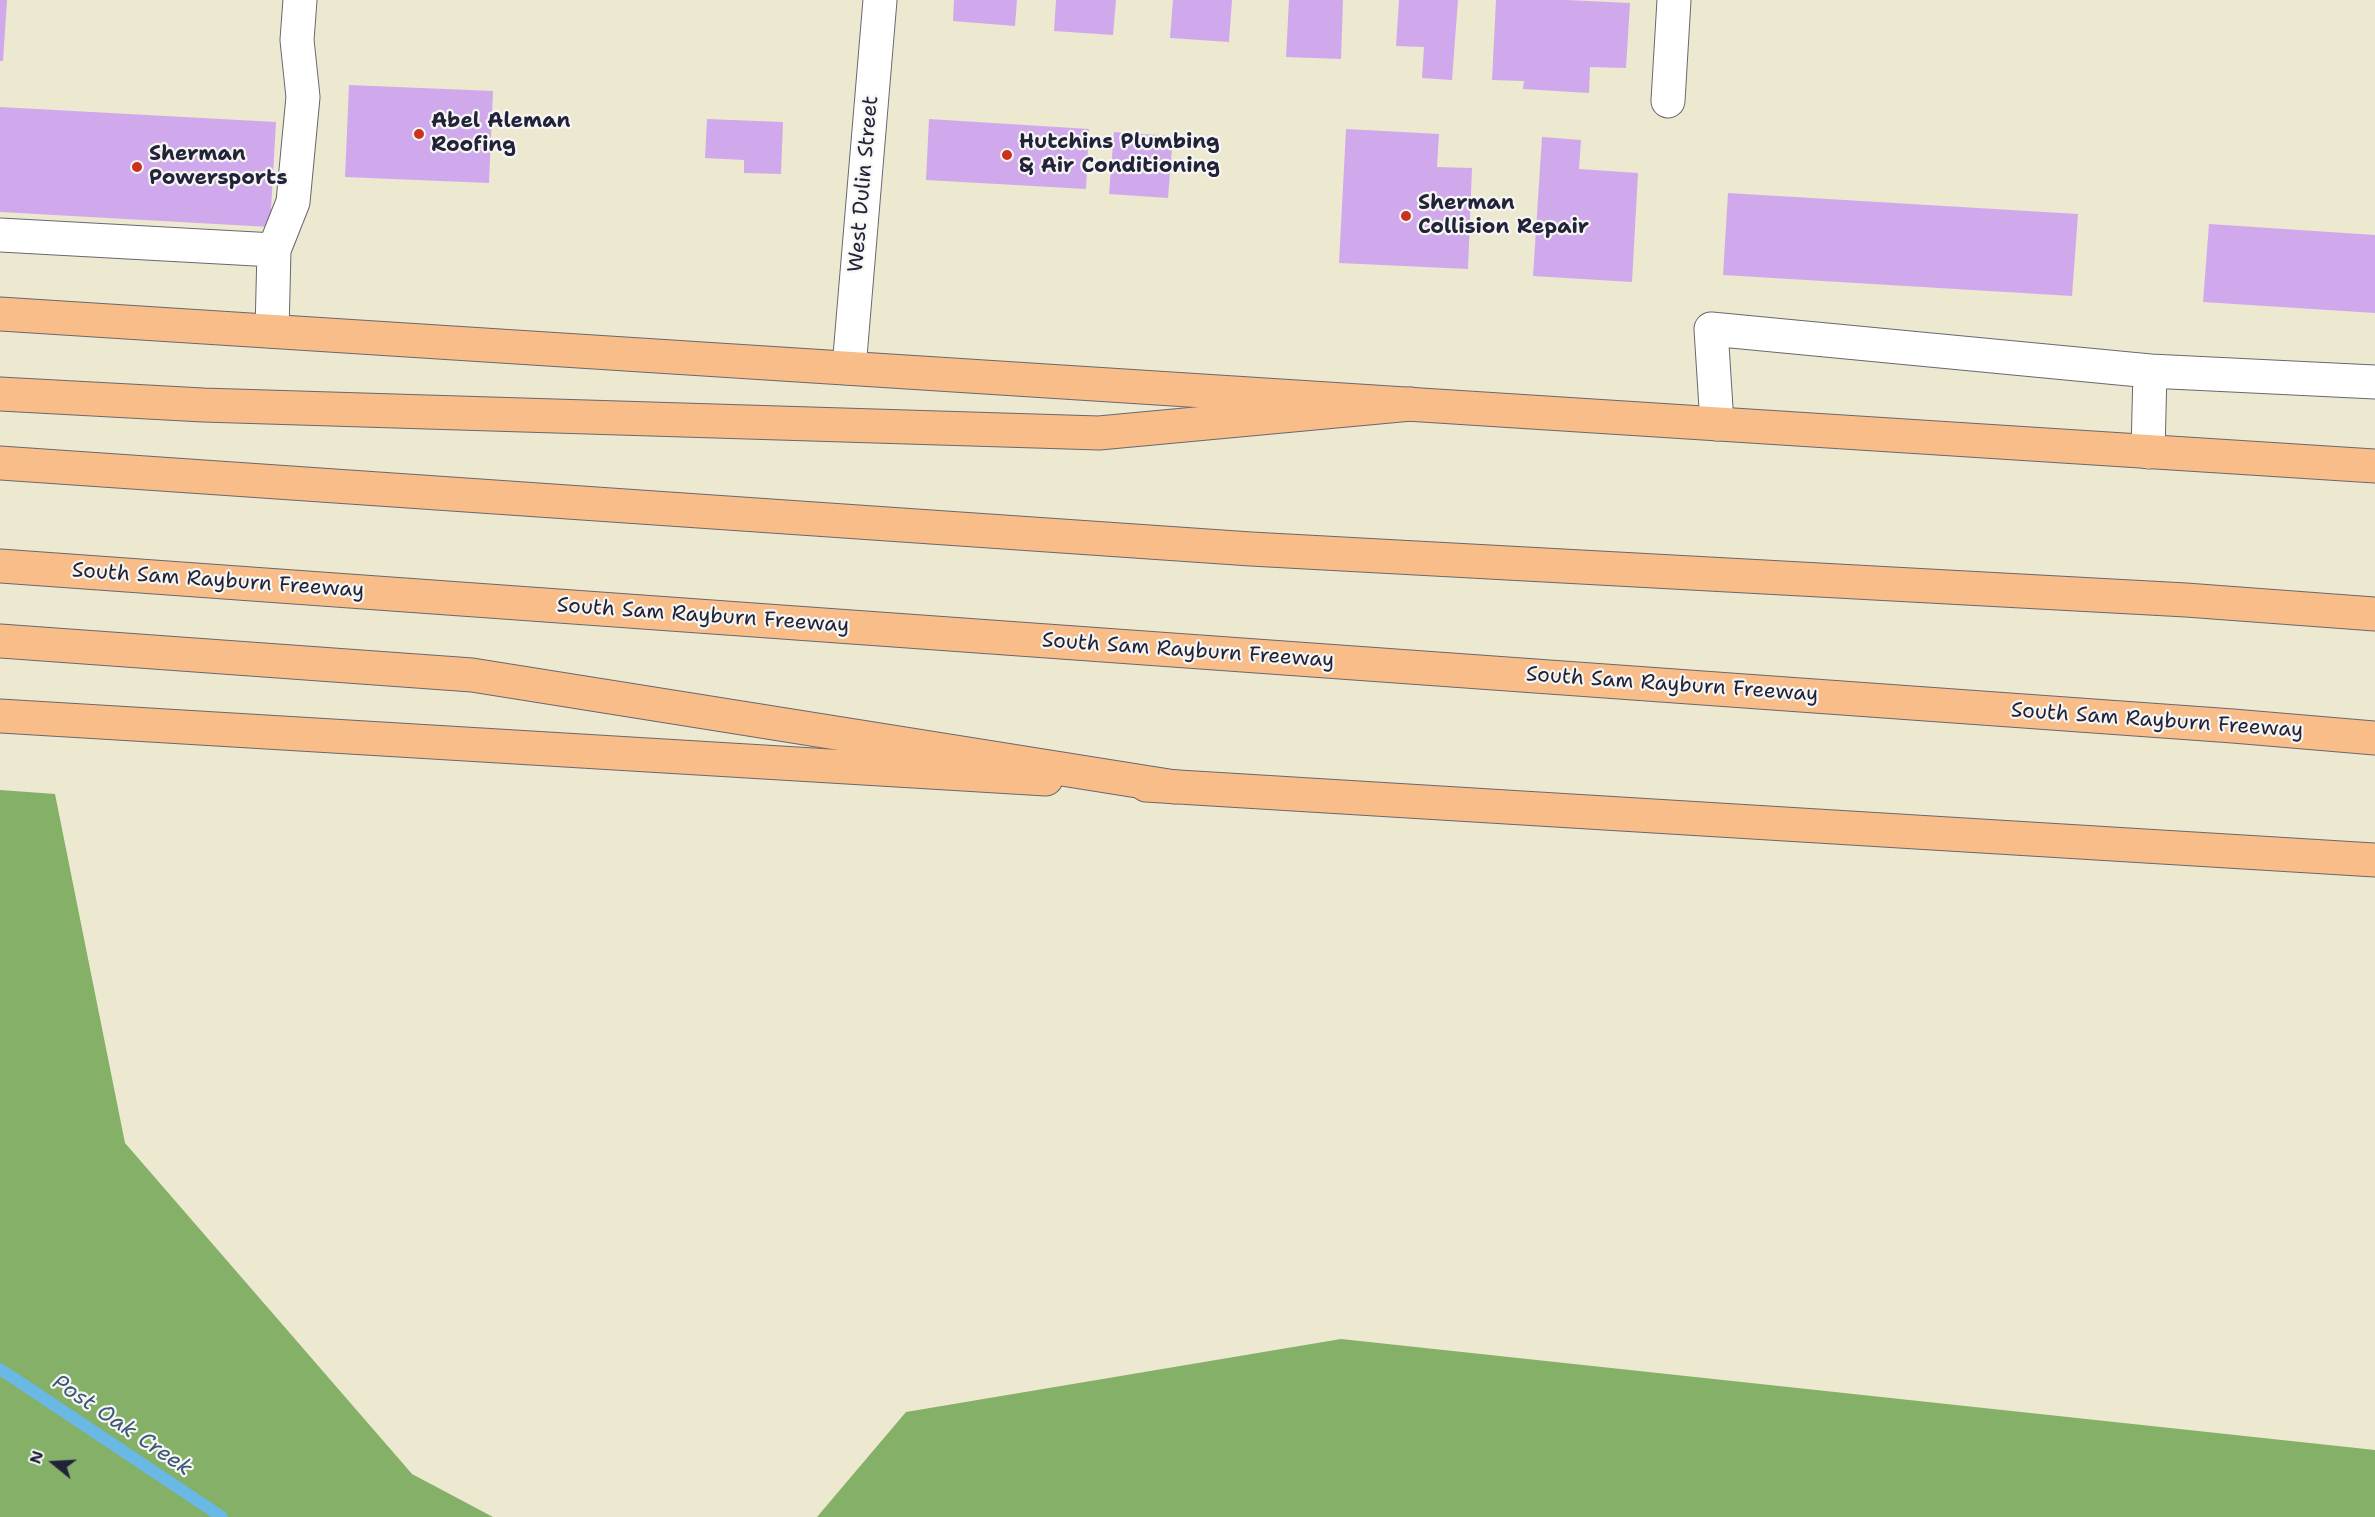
<!DOCTYPE html>
<html>
<head>
<meta charset="utf-8">
<style>
	body { margin:0 }
	#map { position:relative; width:2375px; height:1517px; overflow:hidden; background:#ede8d0; font-family:"Shantell Sans",sans-serif }
	canvas { display:block }
	.north { position:absolute; left:24px; top:1433px; width:60px; height:60px; -webkit-text-stroke:4px #f6f6f2; paint-order:stroke; rotate:288deg; font-size:16px; font-weight:700; line-height:24px; text-align:center; color:#22223b }
	.north::after { content:''; display:block; margin:auto; width:21px; height:27px; background:#22223b; clip-path:polygon(50% 0,100% 100%,50% 72%,0 100%) }
</style>
</head>
<body>
<div id="map">
<canvas width="2375" height="1517"></canvas>
<div class="north">N</div>
</div>
<script>
const g = document.querySelector('canvas').getContext('2d');
g.lineJoin = 'round';
function paint(path, color) { g.fillStyle = color; g.fill(path, 'evenodd'); }
const poly = rows => new Path2D(rows.map(r => 'M' + r).join(''));
function stroke(path, color, width, dash) { g.strokeStyle = color; g.lineWidth = width; g.lineCap = dash ? 'butt' : 'round'; g.setLineDash(dash || []); g.stroke(path); }
function label(font, color, halo, rows, align = 'center') {
  g.font = font + ' "Shantell Sans",sans-serif'; g.lineWidth = 4.5; g.setLineDash([]); g.textBaseline = 'middle'; g.strokeStyle = halo; g.fillStyle = color; for (const [text, x, y, turn = 0] of rows) {
    g.save(); g.translate(x, y); g.rotate((+turn || 0) * Math.PI / 180); g.textAlign = isNaN(turn) ? turn : align; if (halo) g.strokeText(text, 0, 0); g.fillText(text, 0, 0); g.restore();
  }
}
const forest = poly([
	[0,790,55,794,125,1143,412,1474,493,1517,0,1517],
	[1341,1339,2375,1450,2375,1517,817,1517,906,1412]
]);
const stream = poly([
	[0,1369,222,1517]
]);
const building = poly([
	[0,0,7,0,3,61,0,61],
	[954,0,1017,0,1015,26,953,21],
	[1056,0,1116,0,1113,35,1054,31],
	[1173,0,1232,0,1229,42,1170,38],
	[1289,0,1343,0,1341,59,1286,57],
	[1399,0,1458,0,1452,80,1422,78,1424,47,1396,46],
	[1496,0,1567,0,1630,3,1626,68,1590,67,1589,93,1523,89,1524,81,1492,80],
	[349,85,493,91,489,183,345,177],
	[0,107,276,122,270,227,0,212],
	[707,119,783,122,781,174,744,173,744,160,705,158],
	[929,119,1089,129,1086,189,926,180],
	[1346,129,1439,134,1437,167,1472,168,1468,269,1339,263],
	[1114,132,1173,136,1168,198,1109,194],
	[1542,137,1581,140,1579,169,1638,173,1632,282,1533,276],
	[1728,193,2078,214,2072,296,1723,275],
	[2209,224,2375,235,2375,313,2203,302]
]);
const minor = poly([
	[1668,101,1674,0],
	[0,235,274,250],
	[272,331,274,250,293,202,303,97,297,40,300,0],
	[849,368,880,0],
	[2150,371,2375,382],
	[1717,424,1711,329,2150,371,2148,452]
]);
const major = poly([
	[0,314,2375,466],
	[0,716,1046,779],
	[1146,785,2375,860]
]);
const highway = poly([
	[0,394,203,405,1099,433,1411,404],
	[0,463,1251,549,2186,600,2375,614],
	[0,566,2233,726,2375,738],
	[0,641,472,675,1175,787]
]);
const markers = [
	[419,134,6,"#c8321e"],
	[1007,155,6,"#c8321e"],
	[137,167,6,"#c8321e"],
	[1406,216,6,"#c8321e"]
];
const poiNames = [
	["Abel Aleman",431,122],
	["Roofing",431,146],
	["Hutchins Plumbing",1019,143],
	["& Air Conditioning",1019,167],
	["Sherman",149,155],
	["Powersports",149,179],
	["Sherman",1418,204],
	["Collision Repair",1418,228]
];
const streetNames = [
	["West Dulin Street",864,184,-85],
	["South Sam Rayburn Freeway",218,581,4],
	["South Sam Rayburn Freeway",703,616,4],
	["South Sam Rayburn Freeway",1188,651,4],
	["South Sam Rayburn Freeway",1672,685,4],
	["South Sam Rayburn Freeway",2157,721,4]
];
const waterNames = [
	["Post Oak Creek",122,1426,34]
];
paint(forest, '#84b067');
stroke(stream, '#6ab8e4', 12);
paint(building, '#d0a9ed');
stroke(minor, '#69676f', 35);
stroke(major, '#69676f', 35);
stroke(highway, '#69676f', 35);
stroke(minor, '#fff', 33);
stroke(major, '#f8bd89', 33);
stroke(highway, '#f8bd89', 33);
for (const [x, y, r, color] of markers) { const dot = new Path2D(); dot.arc(x, y, r, 0, 2 * Math.PI); g.fillStyle = color; g.fill(dot); stroke(dot, '#f6f6f2', 2); }
label('bold 21px', '#22223b', '#f6f6f2', poiNames, 'left');
label('21px', '#22223b', '#f6f6f2', streetNames);
label('italic 22px', '#3b5676', '#f6f6f2', waterNames);
</script>
</body>
</html>
